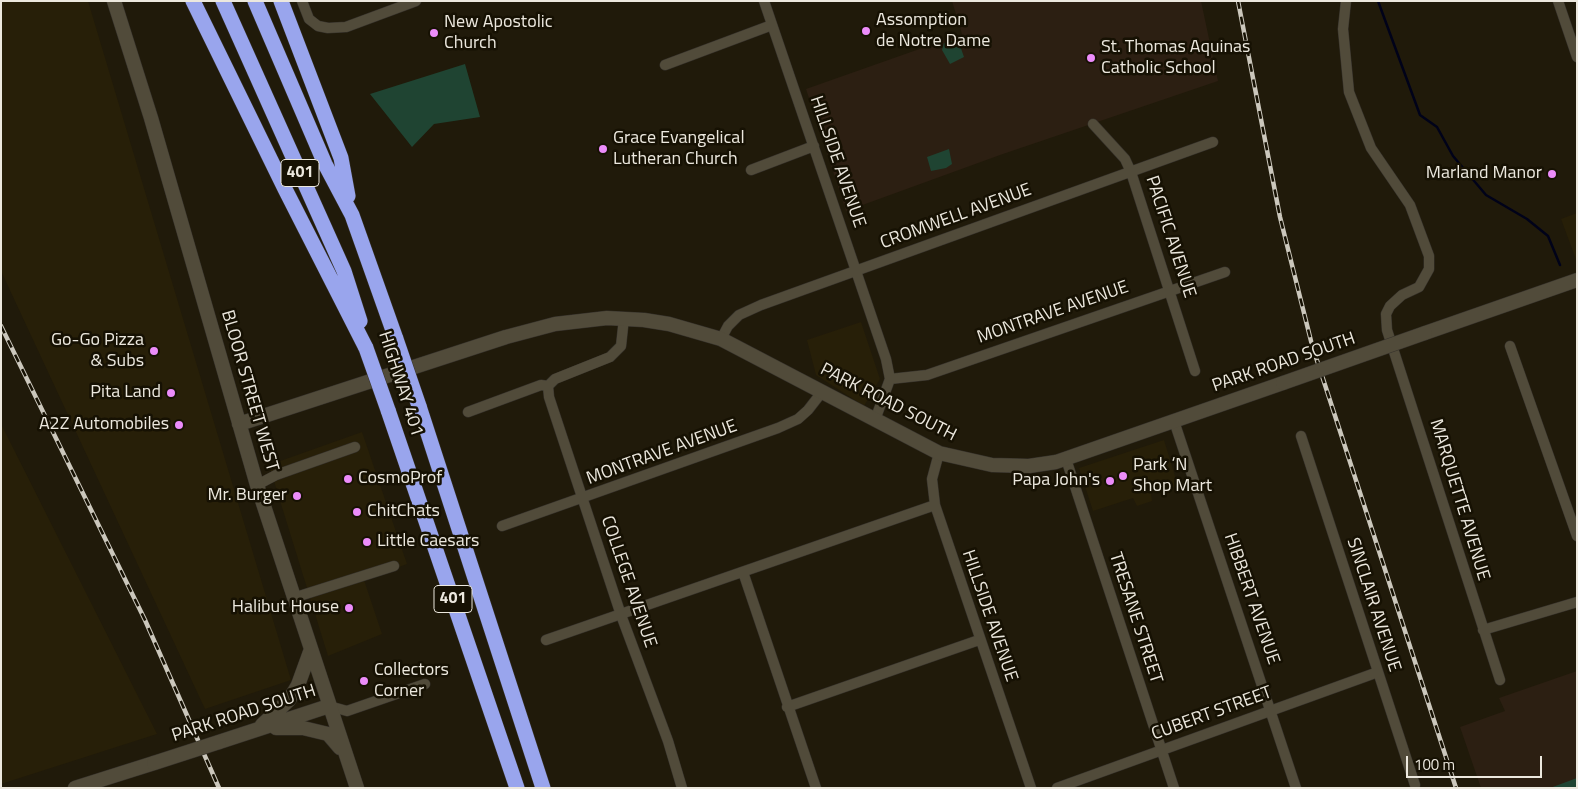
<!DOCTYPE html>
<html>
<head>
<meta charset="utf-8">
<style>
	body { margin:0 }
	#map { position:relative; width:1578px; height:789px; overflow:hidden; background:#201a0a; font-family:"Titillium Web",sans-serif }
	canvas { display:block }
	.frame { position:absolute; inset:0; border:2px solid #ece8de; pointer-events:none }
	.scale { position:absolute; left:1406px; top:756px; width:136px; height:22px; box-sizing:border-box; border:2px solid #ece8de; border-top:0; padding-left:6px; font-size:15px; line-height:18px; white-space:nowrap; color:#ece8de; -webkit-text-stroke:4px #161103; paint-order:stroke }
</style>
</head>
<body>
<div id="map">
<canvas width="1578" height="789"></canvas>
<div class="frame"></div>
<div class="scale">100 m</div>
</div>
<script>
const g = document.querySelector('canvas').getContext('2d');
g.lineJoin = 'round';
function paint(path, color) { g.fillStyle = color; g.fill(path, 'evenodd'); }
const poly = rows => new Path2D(rows.map(r => 'M' + r).join(''));
function stroke(path, color, width, dash) { g.strokeStyle = color; g.lineWidth = width; g.lineCap = dash ? 'butt' : 'round'; g.setLineDash(dash || []); g.stroke(path); }
function label(font, color, halo, rows, align = 'center') {
  g.font = font + ' "Titillium Web",sans-serif'; g.lineWidth = 5; g.setLineDash([]); g.textBaseline = 'middle'; g.strokeStyle = halo; g.fillStyle = color; for (const [text, x, y, turn = 0] of rows) {
    g.save(); g.translate(x, y); g.rotate((+turn || 0) * Math.PI / 180); g.textAlign = isNaN(turn) ? turn : align; if (halo) g.strokeText(text, 0, 0); g.fillText(text, 0, 0); g.restore();
  }
}
const built = poly([
	[1,1,88,1,291,680,205,709,1,271],
	[1577,213,1577,262,1561,219],
	[861,322,880,379,864,406,816,375,807,340],
	[1,424,157,734,1,784],
	[362,432,407,564,364,580,382,634,328,656,269,465],
	[1164,440,1178,486,1151,493,1152,501,1137,506,1133,498,1093,511,1079,468]
]);
const education = poly([
	[952,1,1201,1,1218,81,1000,155,846,211,806,89,962,34],
	[1577,671,1577,788,1481,788,1460,727,1505,711,1499,698]
]);
const green = poly([
	[958,40,964,57,950,64,942,50,944,43],
	[465,64,480,117,434,124,412,147,370,94],
	[949,149,952,164,946,168,931,171,927,157],
	[1577,778,1577,788,1550,788]
]);
const stream = poly([
	[1378,1,1420,115,1437,127,1453,156,1486,195,1527,219,1548,236,1560,265]
]);
const minor = poly([
	[302,1,309,19,318,26,328,28,346,27,416,1],
	[764,1,886,359,890,379,875,420],
	[1346,1,1343,29,1349,92,1371,148,1410,205,1429,256,1429,269,1419,287,1402,295,1390,306,1386,314,1387,330,1500,680],
	[1558,1,1577,57],
	[665,65,772,25],
	[1093,124,1125,159,1131,172,1195,371],
	[751,170,814,146],
	[721,339,728,326,739,315,761,305,1213,142],
	[1510,346,1577,536],
	[890,379,927,375,1225,272],
	[548,386,549,397,621,615,668,741,682,788],
	[468,412,541,385,548,386,555,379,610,357,621,346,624,318],
	[1174,421,1296,788],
	[1301,436,1415,785],
	[939,453,932,479,935,505,1031,788],
	[1066,459,1174,788],
	[257,485,276,475,355,447],
	[502,526,778,428,798,419,808,410,822,392],
	[743,572,816,788],
	[293,598,394,566],
	[1483,630,1577,602],
	[546,640,935,505],
	[329,706,347,711,425,684],
	[787,707,979,640],
	[1057,788,1378,672]
]);
const secondary = poly([
	[114,1,151,118,257,485,357,788],
	[1425,333,1577,280],
	[239,424,506,337,555,324,607,318,644,320,669,324,721,339,939,453,992,465,1029,466,1056,462,1283,383],
	[262,725,289,700,298,685,310,652],
	[276,728,303,728,328,734,340,748],
	[219,742,329,706],
	[75,788,154,763]
]);
const motorway = poly([
	[193,1,285,189,366,348],
	[223,1,344,271,360,321],
	[255,1,325,164,352,215,396,339],
	[281,1,341,158,348,196],
	[419,406,543,788],
	[388,410,517,788]
]);
const rail = poly([
	[1238,1,1280,217,1312,345,1456,788],
	[1,326,145,620,219,788]
]);
const secondaryBridge = poly([
	[1283,383,1425,333],
	[154,763,219,742]
]);
const motorwayBridge = poly([
	[396,339,419,406],
	[366,348,388,410]
]);
const markers = [
	[866,31,5,"#ec8cfa"],
	[434,33,5,"#ec8cfa"],
	[1091,58,5,"#ec8cfa"],
	[603,149,5,"#ec8cfa"],
	[1552,174,5,"#ec8cfa"],
	[154,351,5,"#ec8cfa"],
	[171,393,5,"#ec8cfa"],
	[179,425,5,"#ec8cfa"],
	[1123,476,5,"#ec8cfa"],
	[348,479,5,"#ec8cfa"],
	[1110,481,5,"#ec8cfa"],
	[297,496,5,"#ec8cfa"],
	[357,512,5,"#ec8cfa"],
	[367,542,5,"#ec8cfa"],
	[349,608,5,"#ec8cfa"],
	[364,681,5,"#ec8cfa"]
];
const shields = [
	[300,173,38],
	[453,599,38]
];
const shieldNames = [
	["401",300,173],
	["401",453,599]
];
const poiNames = [
	["Assomption",876,21],
	["de Notre Dame",876,42],
	["New Apostolic",444,23],
	["Church",444,44],
	["St. Thomas Aquinas",1101,48],
	["Catholic School",1101,69],
	["Grace Evangelical",613,139],
	["Lutheran Church",613,160],
	["Marland Manor",1542,174,"right"],
	["Go-Go Pizza",144,341,"right"],
	["& Subs",144,362,"right"],
	["Pita Land",161,393,"right"],
	["A2Z Automobiles",169,425,"right"],
	["Park ‘N",1133,466],
	["Shop Mart",1133,487],
	["CosmoProf",358,479],
	["Papa John's",1100,481,"right"],
	["Mr. Burger",287,496,"right"],
	["ChitChats",367,512],
	["Little Caesars",377,542],
	["Halibut House",339,608,"right"],
	["Collectors",374,671],
	["Corner",374,692]
];
const streetNames = [
	["HILLSIDE AVENUE",837,162,71],
	["CROMWELL AVENUE",956,217,-20],
	["PACIFIC AVENUE",1170,237,72],
	["MONTRAVE AVENUE",1053,313,-19],
	["PARK ROAD SOUTH",1284,363,-19],
	["HIGHWAY 401",400,384,72],
	["BLOOR STREET WEST",249,391,74],
	["PARK ROAD SOUTH",888,403,27],
	["MONTRAVE AVENUE",662,453,-20],
	["MARQUETTE AVENUE",1459,500,73],
	["COLLEGE AVENUE",628,582,71],
	["HIBBERT AVENUE",1251,599,71],
	["SINCLAIR AVENUE",1373,605,72],
	["HILLSIDE AVENUE",989,616,71],
	["TRESANE STREET",1135,618,72],
	["PARK ROAD SOUTH",244,714,-18],
	["CUBERT STREET",1212,714,-20]
];
paint(built, '#271f08');
paint(education, '#2c1f12');
paint(green, '#1f4432');
stroke(stream, '#000219', 2.5);
stroke(minor, '#36322c', 11);
stroke(secondary, '#36322c', 15);
stroke(motorway, '#36322c', 16);
stroke(minor, '#514b3a', 10);
stroke(secondary, '#514b3a', 14);
stroke(motorway, '#99a5ed', 15);
stroke(rail, '#cbc7bc', 4.5);
stroke(rail, '#161103', 2.5, [8]);
stroke(secondaryBridge, '#36322c', 15, []);
stroke(motorwayBridge, '#36322c', 16, []);
stroke(secondaryBridge, '#514b3a', 14);
stroke(motorwayBridge, '#99a5ed', 15);
for (const [x, y, r, color] of markers) { const dot = new Path2D(); dot.arc(x, y, r, 0, 2 * Math.PI); g.fillStyle = color; g.fill(dot); stroke(dot, '#161103', 2); }
for (const [x, y, w] of shields) { const box = new Path2D(); box.roundRect(x - w / 2, y - 13.5, w, 27, 4); g.fillStyle = '#161103'; g.fill(box); stroke(box, '#ece8de', 1); }
label('bold 16px', '#ece8de', null, shieldNames);
label('18px', '#ece8de', '#161103', poiNames, 'left');
label('18px', '#ece8de', '#161103', streetNames);
</script>
</body>
</html>
